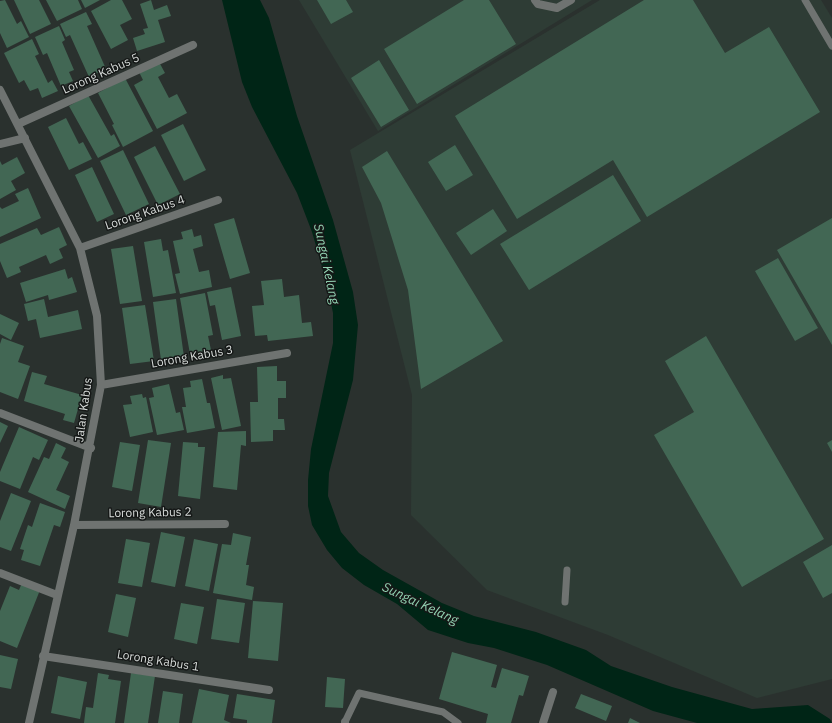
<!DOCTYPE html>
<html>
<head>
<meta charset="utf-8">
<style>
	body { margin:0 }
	canvas { display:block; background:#2a312e }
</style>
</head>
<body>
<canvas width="832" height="723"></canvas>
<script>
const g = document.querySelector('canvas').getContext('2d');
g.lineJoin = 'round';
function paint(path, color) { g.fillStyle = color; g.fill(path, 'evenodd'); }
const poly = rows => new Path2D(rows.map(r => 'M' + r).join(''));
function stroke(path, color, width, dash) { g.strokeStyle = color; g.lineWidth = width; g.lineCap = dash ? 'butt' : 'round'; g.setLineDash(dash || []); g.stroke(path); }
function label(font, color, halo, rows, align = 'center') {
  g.font = font + ' "IBM Plex Sans",sans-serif'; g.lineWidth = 3; g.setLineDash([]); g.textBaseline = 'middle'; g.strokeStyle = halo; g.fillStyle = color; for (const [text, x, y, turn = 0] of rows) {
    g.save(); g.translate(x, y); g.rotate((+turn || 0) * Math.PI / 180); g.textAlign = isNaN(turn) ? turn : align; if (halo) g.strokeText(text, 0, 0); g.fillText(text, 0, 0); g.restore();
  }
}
const built = poly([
	[299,0,592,0,378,131],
	[600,0,821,0,832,18,832,679,757,698,608,635,487,590,411,515,412,395,350,150]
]);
const water = poly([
	[222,0,260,0,269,18,297,116,333,220,353,292,358,325,353,380,329,473,328,496,341,532,359,553,383,570,442,603,474,616,536,632,586,650,611,666,672,687,752,709,808,705,830,719,832,723,697,723,653,711,547,665,494,648,468,643,428,630,397,604,364,585,342,568,327,550,312,525,308,506,308,480,311,449,333,343,333,313,327,284,312,232,297,193,252,107,242,82]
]);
const building = poly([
	[5,0,17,24,21,21,29,37,7,48,0,33,0,1],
	[14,0,39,0,51,24,30,34],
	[46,0,78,0,82,9,57,21],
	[81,0,100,0,85,8],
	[111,0,122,0,132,19,120,25,128,40,111,49,91,11],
	[151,0,154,10,167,5,171,16,158,20,165,42,137,51,133,38,145,34,143,29,148,28,140,4],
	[317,0,346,0,353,12,331,24],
	[464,0,489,0,516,44,417,104,384,49],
	[644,0,693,0,725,53,769,27,820,112,647,217,613,160,517,219,455,116],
	[86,12,92,24,87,26,106,69,89,77,70,35,66,37,60,24],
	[59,26,65,40,62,42,74,70,69,72,73,81,61,86,47,53,43,55,35,37],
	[32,39,39,54,35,56,48,83,52,80,58,91,42,98,38,88,30,91,24,80,19,83,4,53],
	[379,60,409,110,381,127,351,78],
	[159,62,165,73,158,77,169,98,177,94,187,113,157,129,134,85,143,80,139,72],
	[125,78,153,131,123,147,112,125,114,124,98,93],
	[88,95,111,136,114,134,120,146,98,158,69,106],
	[66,118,79,144,83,142,92,159,69,170,48,127],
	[183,124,206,170,184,181,161,135],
	[455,145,473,175,446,191,428,162],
	[155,146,180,194,158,205,134,157],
	[123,150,149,204,126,215,100,161],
	[387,151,503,341,421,389,408,290,381,203,362,167],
	[17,157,25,173,11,181,16,190,0,199,0,161,2,165],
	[92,167,114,214,97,222,75,175],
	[613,175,641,221,529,290,500,244],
	[28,188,41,218,0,237,0,207,2,209,19,201,15,194],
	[493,209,507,231,471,255,456,233],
	[234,218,250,273,230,279,214,224],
	[832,218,832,345,777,250],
	[59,227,67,245,59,249,63,258,50,264,46,255,19,267,21,272,7,278,0,261,0,244,37,228,41,235],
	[192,229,194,237,201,235,203,246,193,249,199,272,209,270,212,287,180,294,175,274,180,273,173,241,183,239,181,232],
	[161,239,163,251,168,250,176,293,153,297,144,242],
	[133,246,142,301,120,304,111,249],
	[778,258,818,328,795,341,755,271],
	[65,269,68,279,72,277,77,292,49,300,48,295,26,302,20,283],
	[282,279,284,297,299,295,302,323,311,322,313,336,268,341,267,335,255,336,252,306,264,305,261,281],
	[231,287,241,336,222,340,215,305,210,306,207,292],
	[205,293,213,335,208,336,211,350,190,354,180,298],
	[44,299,48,317,78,310,82,329,40,338,36,319,28,321,24,304],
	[176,299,184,357,161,360,153,302],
	[145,305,154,361,130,364,122,308],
	[0,314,19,323,11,340,0,334],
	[706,336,824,539,742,587,654,435,694,412,665,361],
	[2,338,24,346,18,362,30,366,18,399,0,392,0,344],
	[277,366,277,381,286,381,286,398,278,398,278,419,284,419,285,430,273,430,273,441,251,442,250,402,258,402,257,367],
	[32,372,47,376,44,384,82,395,74,423,63,420,65,414,24,401],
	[223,375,223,379,231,378,241,426,222,430,211,378],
	[202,379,207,403,210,403,215,428,187,433,182,407,186,407,183,388,191,387,190,381],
	[169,384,176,413,180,412,184,430,157,435,149,398,154,397,152,388],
	[142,394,143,398,146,397,153,432,130,437,123,405,132,404,130,396],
	[0,422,8,426,0,443],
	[19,427,48,440,39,460,33,457,20,489,0,481,0,472],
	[246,431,246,446,241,445,237,490,213,487,218,432],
	[148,440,171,443,161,507,138,503],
	[832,440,832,452,827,443],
	[120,442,140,445,132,491,112,487],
	[183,442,198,443,198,447,205,447,200,499,178,496],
	[56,443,66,448,61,458,69,462,56,490,70,496,65,509,28,492,44,457,49,459],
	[11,493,31,501,11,551,0,547,0,521],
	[40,503,65,512,60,527,54,525,40,566,21,560,24,550,20,549,28,525,32,527],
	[161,532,185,537,175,587,151,582],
	[233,533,251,537,246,565,249,565,246,585,254,587,252,600,213,593,222,544,231,545],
	[126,539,150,543,142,587,118,583],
	[194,539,218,544,209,591,185,586],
	[832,545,832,593,823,598,803,562],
	[22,583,40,590,17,648,0,641,0,611,10,586,19,590],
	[116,594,136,598,128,637,108,632],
	[217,599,245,603,239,643,211,639],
	[253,601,283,603,278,661,248,658],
	[181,603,204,607,197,644,174,639],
	[452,652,497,665,491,687,496,688,502,668,529,676,523,696,519,695,511,723,486,723,488,714,439,699],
	[0,655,18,659,11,689,0,687],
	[98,673,109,675,108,679,121,681,115,723,84,723,86,707,93,708],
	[131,673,155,676,148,723,124,723],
	[58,676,87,682,80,719,51,713],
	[327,677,345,679,343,708,325,707],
	[199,689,229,695,224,720,231,723,192,723],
	[163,691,183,694,179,723,158,723],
	[237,694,275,700,272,723,247,723,247,720,233,718],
	[581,694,612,706,606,721,575,708],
	[630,718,640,723,628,723]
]);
const lane = poly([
	[805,0,832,46],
	[565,602,567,570],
	[345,722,359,693,443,712,458,723]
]);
const street = poly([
	[535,0,538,4,557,8,571,0],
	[0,90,80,248,97,316,101,385,74,525,29,723],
	[18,124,193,45],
	[0,144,25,138],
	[80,248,218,200],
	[101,385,287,353],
	[0,413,91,448],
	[74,525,225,524],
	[0,573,57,595],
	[43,656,269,690],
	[345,723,345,722],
	[543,723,553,692]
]);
const streetNames = [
	["Lorong Kabus 5",101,74,-24],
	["Lorong Kabus 4",145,213,-19],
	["Lorong Kabus 3",192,357,-10],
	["Jalan Kabus",84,410,-82],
	["Lorong Kabus 2",150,513,-1],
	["Lorong Kabus 1",158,661,9]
];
const waterNames = [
	["Sungai Kelang",326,264,78],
	["Sungai Kelang",420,604,25]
];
paint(built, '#2e3c35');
paint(water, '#002516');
paint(building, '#426754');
stroke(lane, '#6f7371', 7);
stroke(street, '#6f7371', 8);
label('12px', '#d7dbd9', '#151817', streetNames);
label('italic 13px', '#93d4b3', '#151817', waterNames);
</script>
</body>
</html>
